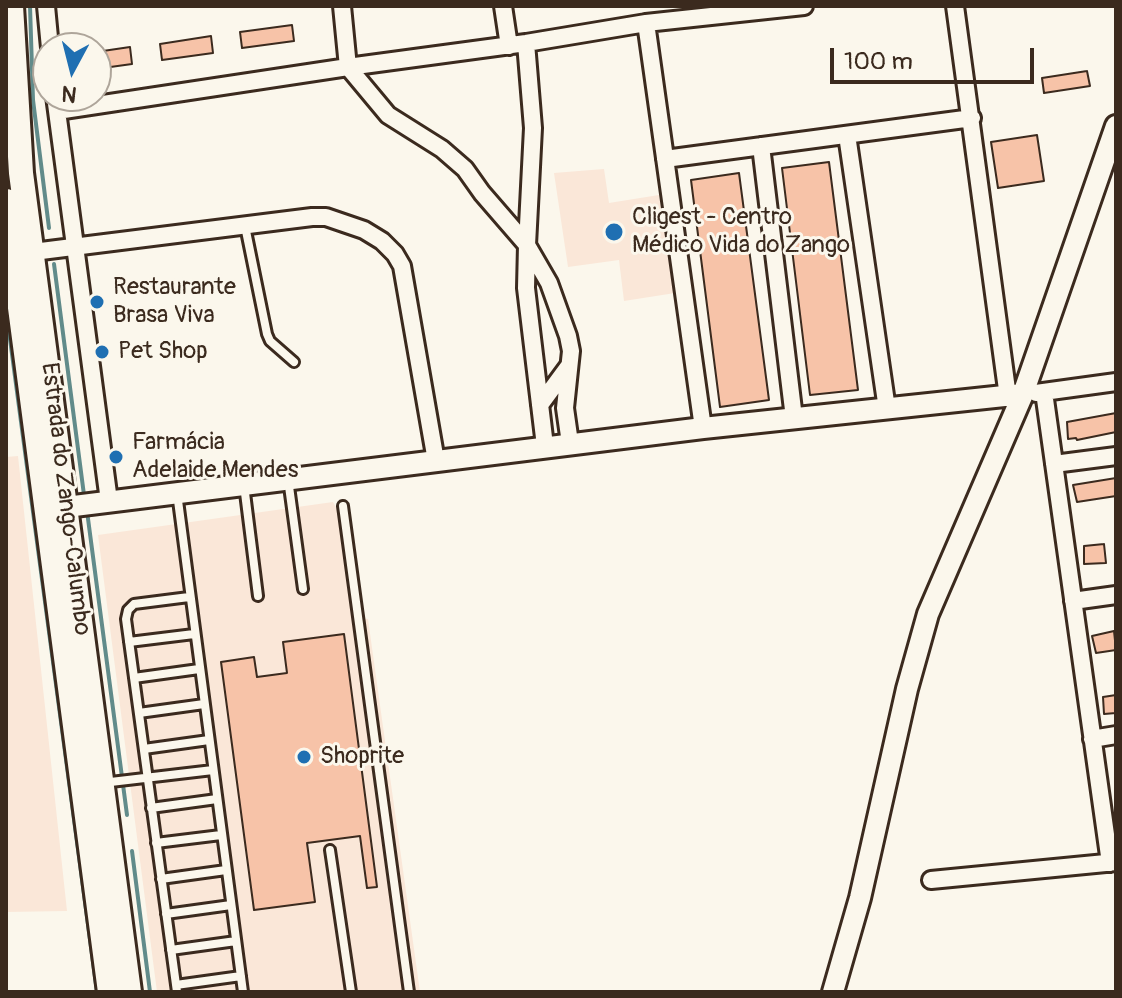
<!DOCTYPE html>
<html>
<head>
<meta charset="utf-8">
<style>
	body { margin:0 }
	#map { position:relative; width:1122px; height:998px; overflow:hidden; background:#fbf7ec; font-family:Pangolin,sans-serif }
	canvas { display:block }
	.frame { position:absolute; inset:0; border:8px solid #3b2a1e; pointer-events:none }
	.north { position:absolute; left:32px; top:32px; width:80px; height:80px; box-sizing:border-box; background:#fbf7ec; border:2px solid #aea59a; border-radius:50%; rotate:187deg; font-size:22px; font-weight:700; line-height:32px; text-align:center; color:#3b2a1e }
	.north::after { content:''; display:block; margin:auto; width:28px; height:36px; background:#1f6fb2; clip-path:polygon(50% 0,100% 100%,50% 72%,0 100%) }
	.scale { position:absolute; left:830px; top:48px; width:204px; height:36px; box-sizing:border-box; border:4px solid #3b2a1e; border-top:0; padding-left:10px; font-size:24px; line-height:28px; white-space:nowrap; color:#3b2a1e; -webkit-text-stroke:6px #fbf7ec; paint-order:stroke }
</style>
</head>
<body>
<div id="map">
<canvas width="1122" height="998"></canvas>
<div class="frame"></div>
<div class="north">N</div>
<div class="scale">100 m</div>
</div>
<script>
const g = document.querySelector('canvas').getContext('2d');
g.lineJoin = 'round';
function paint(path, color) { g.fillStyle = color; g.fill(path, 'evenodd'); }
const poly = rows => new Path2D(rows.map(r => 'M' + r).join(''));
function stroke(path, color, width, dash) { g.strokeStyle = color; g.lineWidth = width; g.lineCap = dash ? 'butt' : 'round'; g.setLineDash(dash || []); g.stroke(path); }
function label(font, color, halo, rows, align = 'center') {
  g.font = font + ' Pangolin,sans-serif'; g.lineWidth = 6; g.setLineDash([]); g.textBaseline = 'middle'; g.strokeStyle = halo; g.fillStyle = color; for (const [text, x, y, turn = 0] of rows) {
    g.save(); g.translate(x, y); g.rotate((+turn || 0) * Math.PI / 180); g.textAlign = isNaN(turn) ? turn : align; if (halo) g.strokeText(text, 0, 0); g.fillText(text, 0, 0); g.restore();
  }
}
const built = poly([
	[604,169,609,203,659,195,675,293,624,301,619,260,568,267,554,173],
	[18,456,67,911,6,912,6,457],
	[333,502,345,524,352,617,368,619,420,992,157,992,98,535]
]);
const stream = poly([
	[30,6,33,100,49,228],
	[54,264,84,495],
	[6,309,97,992],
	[87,511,127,815],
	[132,851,150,992]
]);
const building = poly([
	[292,25,294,41,242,48,240,32,292,25],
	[211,36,213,53,162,60,160,44,211,36],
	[130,47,132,64,96,69,96,52,130,47],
	[1087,71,1090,86,1044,93,1042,78,1087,71],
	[1037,135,1044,181,998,188,991,142,1037,135],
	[829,162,858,390,810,395,782,168,829,162],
	[739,173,769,400,720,407,691,180,739,173],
	[1116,413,1116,432,1077,440,1076,438,1068,439,1067,422,1116,413],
	[1116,478,1116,496,1077,502,1073,485,1116,478],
	[1104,544,1106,563,1084,564,1084,546,1104,544],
	[1114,631,1116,650,1096,653,1092,636,1114,631],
	[344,634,377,887,367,888,360,836,307,843,315,902,254,910,221,662,254,657,257,677,287,673,283,642,344,634],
	[1116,695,1116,713,1104,714,1103,697,1116,695]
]);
const service = poly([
	[245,226,267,334,270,341,294,362],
	[288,479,303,589],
	[244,485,258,596],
	[177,493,243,992],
	[343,506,409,992],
	[129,642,194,634],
	[134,678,199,669],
	[139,713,204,704],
	[144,749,209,740],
	[102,783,213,770],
	[151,808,217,799],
	[156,843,221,835],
	[330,850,351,992],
	[161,879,226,870],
	[166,914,231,905],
	[171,950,236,941],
	[176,985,241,976],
	[177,992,126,619,128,610,134,604,189,597]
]);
const minor = poly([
	[46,6,50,48],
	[342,6,348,67,388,115,442,149,465,169,482,193,527,245,526,288,545,446],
	[503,6,509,46],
	[955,6,1008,397],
	[646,23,703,428],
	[526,43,533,128,527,245,549,283,568,336,571,351,565,408,570,443],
	[55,96,109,501],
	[57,111,348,67,526,43,646,23,804,6],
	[847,135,887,409],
	[761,146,794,418],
	[665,159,972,118],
	[33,252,312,217,326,217,364,230,382,241,395,254,402,266,436,461],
	[1044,392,1110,863],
	[1036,393,1116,382],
	[540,405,568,367],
	[1054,464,1116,456],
	[1073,601,1116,595],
	[1092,739,1116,735],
	[931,880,1116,862]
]);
const tertiary = poly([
	[66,507,703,428,1023,394],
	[833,992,860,898,907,689,928,614,1023,394,1116,126]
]);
const primary = poly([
	[11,6,21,173,129,992],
	[6,201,110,992]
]);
const markers = [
	[614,232,10,"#1f6fb2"],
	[97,302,8,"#1f6fb2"],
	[102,352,8,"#1f6fb2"],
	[116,457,8,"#1f6fb2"],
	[304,757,8,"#1f6fb2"]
];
const poiNames = [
	["Cligest - Centro",632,218],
	["Médico Vida do Zango",632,246],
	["Restaurante",113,288],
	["Brasa Viva",113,316],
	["Pet Shop",118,352],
	["Farmácia",132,443],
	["Adelaide Mendes",132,471],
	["Shoprite",320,757]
];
const streetNames = [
	["Estrada do Zango-Calumbo",65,499,83]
];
paint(built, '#fae7d8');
stroke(stream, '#618b8a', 4);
paint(building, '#f7c3a8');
stroke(building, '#3b2a1e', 2);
stroke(service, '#3b2a1e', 14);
stroke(minor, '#3b2a1e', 22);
stroke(tertiary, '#3b2a1e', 26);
stroke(primary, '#3b2a1e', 30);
stroke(service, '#fbf7ec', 8);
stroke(minor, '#fbf7ec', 16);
stroke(tertiary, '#fbf7ec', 20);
stroke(primary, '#fbf7ec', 24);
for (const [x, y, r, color] of markers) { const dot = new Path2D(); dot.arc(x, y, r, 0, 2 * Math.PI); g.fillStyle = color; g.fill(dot); stroke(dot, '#fbf7ec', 3); }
label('24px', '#3b2a1e', '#fbf7ec', poiNames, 'left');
label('24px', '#3b2a1e', '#fbf7ec', streetNames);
</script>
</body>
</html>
